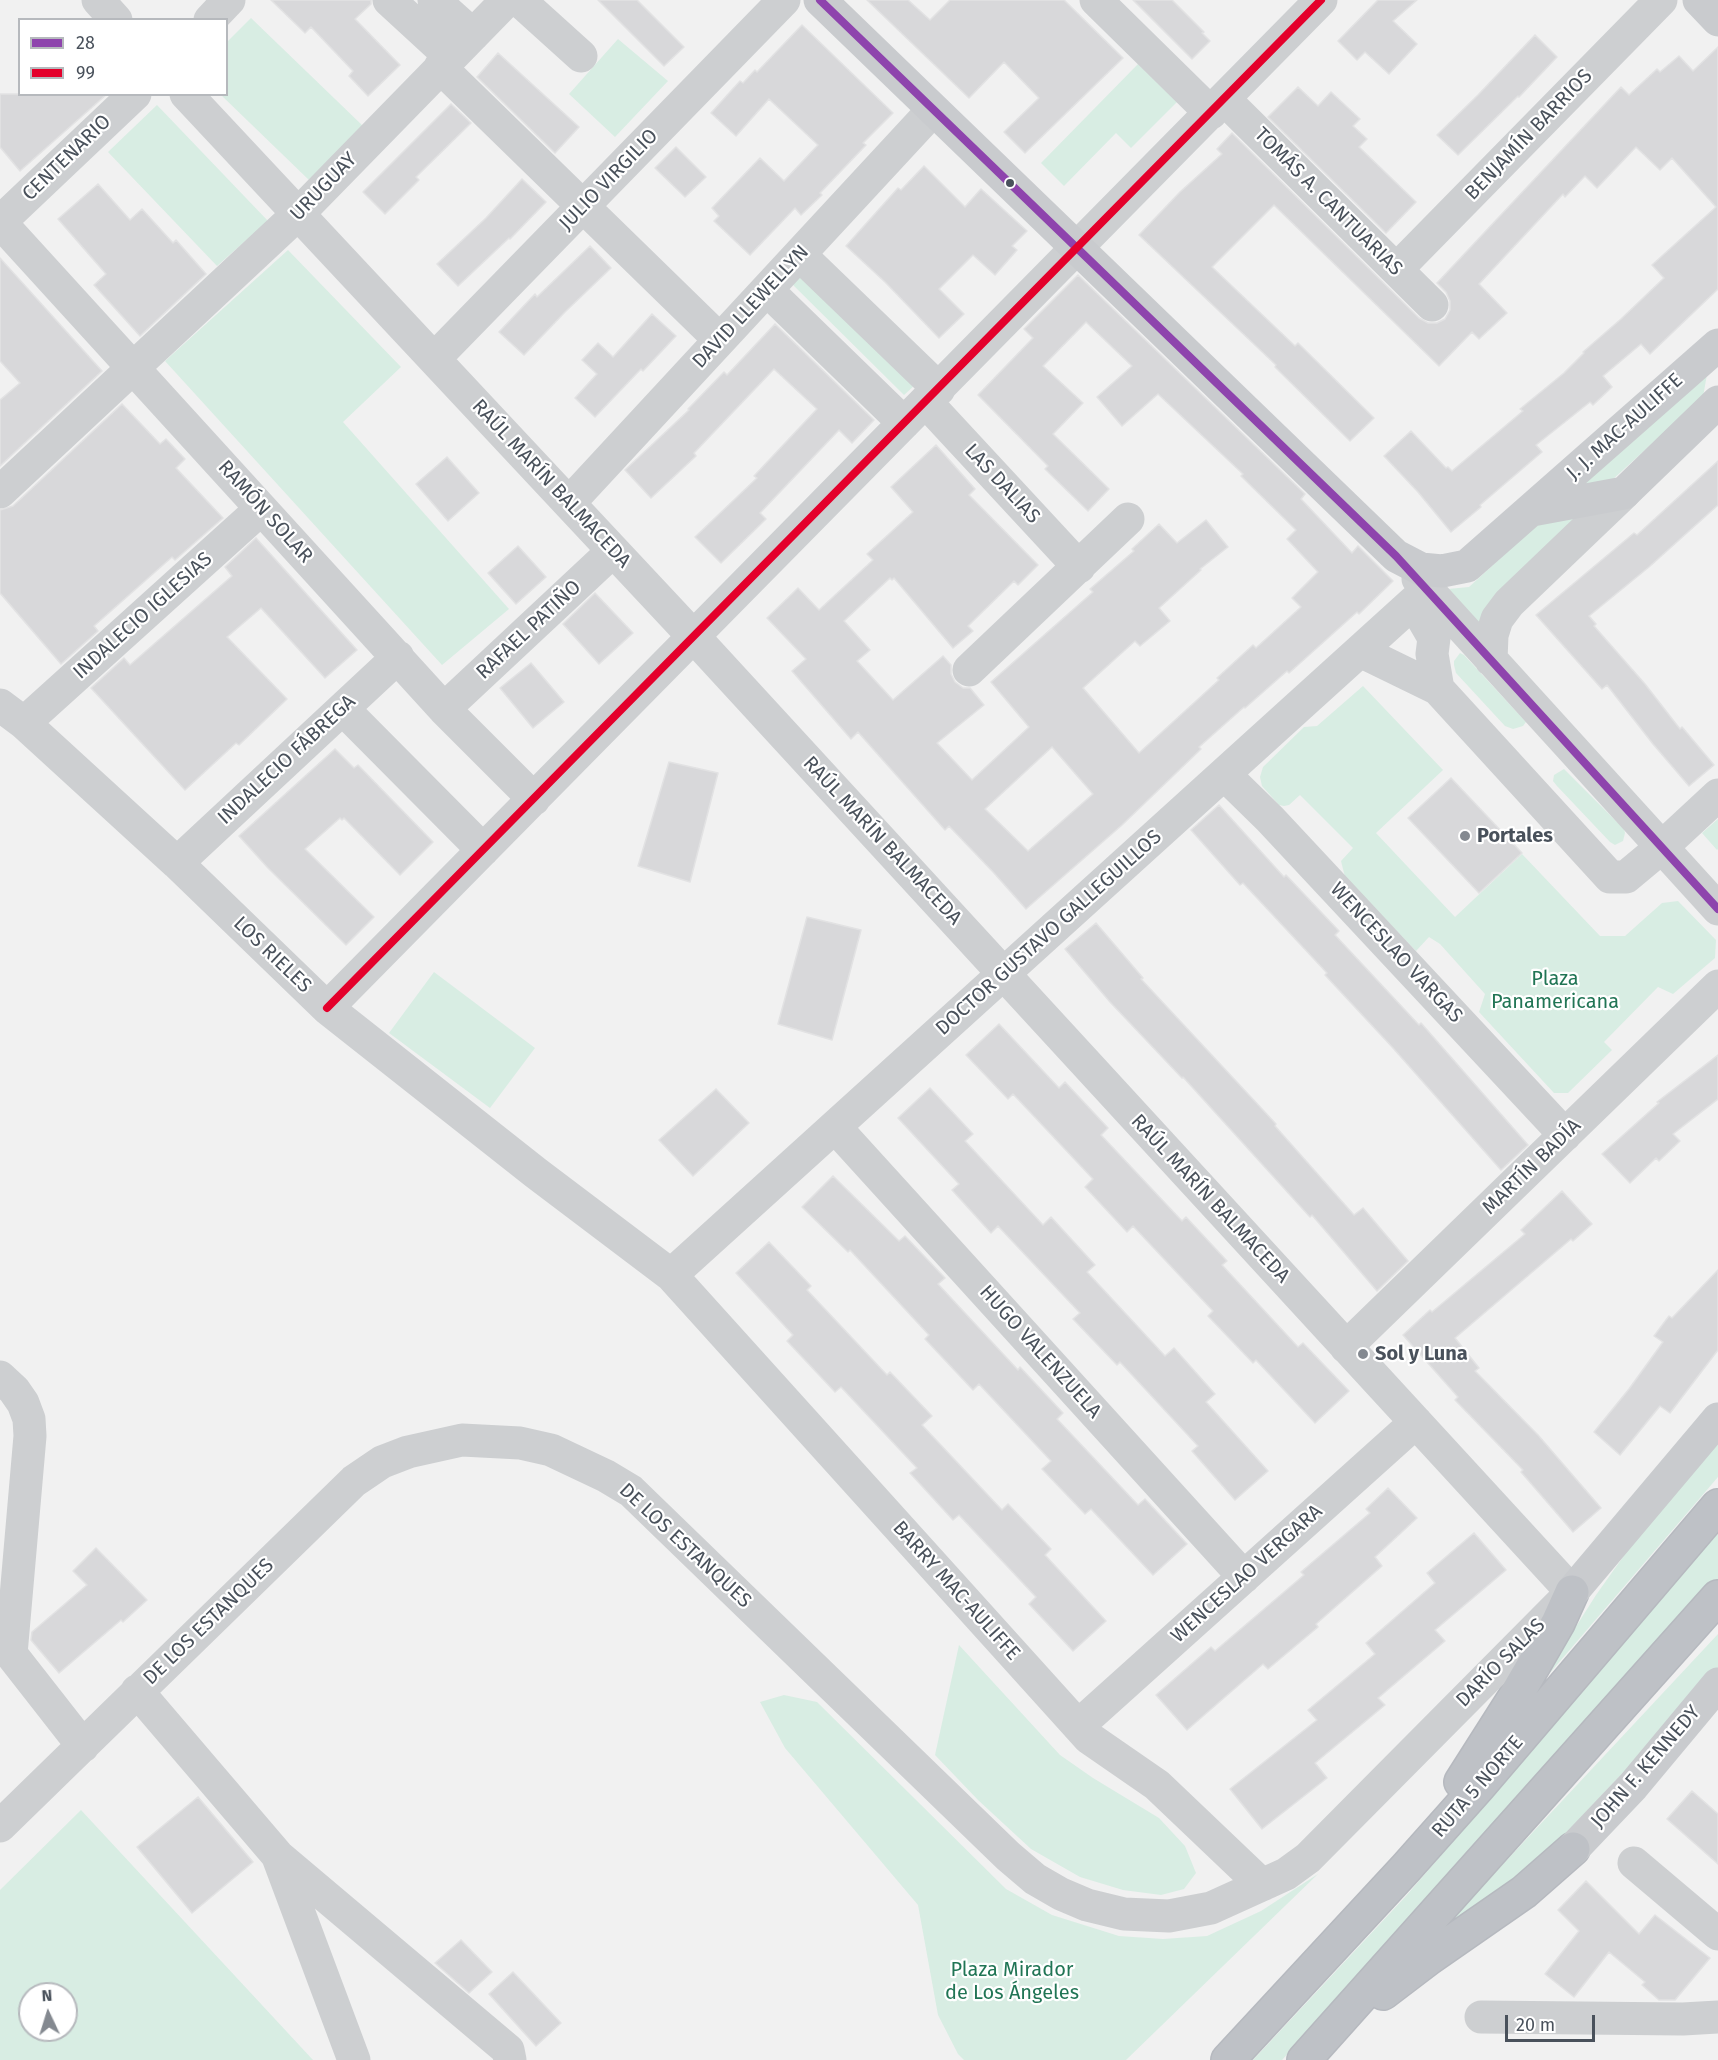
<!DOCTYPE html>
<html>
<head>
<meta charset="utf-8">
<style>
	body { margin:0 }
	#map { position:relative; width:1718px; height:2060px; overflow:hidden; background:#f1f1f1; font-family:"Fira Sans",sans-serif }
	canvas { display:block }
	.legend { position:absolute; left:18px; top:18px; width:210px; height:78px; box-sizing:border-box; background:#fff; border:2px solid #b6b9bd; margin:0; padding:8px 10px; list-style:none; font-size:18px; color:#49515b }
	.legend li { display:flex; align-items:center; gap:12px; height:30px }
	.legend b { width:30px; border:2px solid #b6b9bd }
	.north { position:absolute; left:18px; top:1982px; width:60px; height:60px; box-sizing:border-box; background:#fff; border:2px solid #b6b9bd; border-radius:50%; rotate:356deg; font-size:16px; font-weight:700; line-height:24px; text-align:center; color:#49515b }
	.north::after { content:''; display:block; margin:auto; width:21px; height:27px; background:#848990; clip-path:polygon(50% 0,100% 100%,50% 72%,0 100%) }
	.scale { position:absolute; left:1505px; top:2015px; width:90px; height:27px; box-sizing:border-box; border:3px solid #49515b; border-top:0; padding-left:8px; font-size:18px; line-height:21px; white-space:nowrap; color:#49515b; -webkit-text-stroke:4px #fff; paint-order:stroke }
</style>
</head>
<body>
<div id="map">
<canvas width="1718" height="2060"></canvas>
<ul class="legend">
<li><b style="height:8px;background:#8e44ad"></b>28</li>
<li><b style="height:8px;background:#e4002b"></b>99</li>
</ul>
<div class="north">N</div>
<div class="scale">20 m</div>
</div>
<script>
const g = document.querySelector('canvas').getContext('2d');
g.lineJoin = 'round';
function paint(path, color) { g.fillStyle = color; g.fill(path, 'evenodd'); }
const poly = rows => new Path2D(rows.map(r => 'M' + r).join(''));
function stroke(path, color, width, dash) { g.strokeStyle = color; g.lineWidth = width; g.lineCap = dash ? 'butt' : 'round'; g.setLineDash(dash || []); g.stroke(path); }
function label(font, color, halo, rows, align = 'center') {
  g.font = font + ' "Fira Sans",sans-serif'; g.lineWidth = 4.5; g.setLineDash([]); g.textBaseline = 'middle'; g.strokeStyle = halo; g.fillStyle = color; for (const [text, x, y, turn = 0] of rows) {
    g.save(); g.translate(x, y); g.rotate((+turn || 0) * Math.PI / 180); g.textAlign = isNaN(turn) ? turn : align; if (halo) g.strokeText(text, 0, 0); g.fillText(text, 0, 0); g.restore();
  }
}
const green = poly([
	[251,18,363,126,310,181,221,95,226,94,227,42],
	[618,39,668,81,615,137,569,94],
	[1138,64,1177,102,1131,148,1116,133,1064,186,1041,163],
	[157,105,268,221,217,266,108,152],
	[288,250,401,367,343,422,509,609,442,665,165,361],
	[798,271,915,385,904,395,789,281],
	[1709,363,1703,397,1611,481,1571,488],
	[1585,512,1478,628,1448,589,1469,587,1539,523],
	[1460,653,1464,655,1526,722,1523,726,1513,729,1505,726,1456,673,1454,665,1454,661],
	[1363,686,1443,770,1376,833,1455,917,1522,854,1600,936,1625,936,1662,903,1678,901,1716,940,1715,958,1673,994,1658,987,1604,1042,1612,1050,1568,1093,1554,1093,1479,1012,1485,994,1440,944,1429,937,1416,951,1345,877,1341,861,1353,848,1300,795,1289,805,1284,806,1279,805,1262,786,1260,777,1263,767,1304,727,1317,726],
	[1564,769,1624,829,1625,833,1623,841,1615,845,1610,842,1557,786,1553,781,1554,775],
	[1718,819,1718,849,1717,850,1702,833],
	[434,972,535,1048,490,1108,389,1033],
	[1718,1440,1718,1477,1537,1688,1596,1595,1645,1526],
	[1718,1533,1718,1579,1282,2060,1253,2060,1406,1896],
	[1718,1634,1718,1672,1551,1849,1504,1888,1448,1923],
	[959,1645,1060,1755,1093,1778,1159,1818,1185,1846,1196,1873,1184,1889,1161,1895,1123,1890,1080,1877,1031,1849,978,1800,935,1755],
	[784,1695,817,1702,1006,1889,1052,1915,1119,1936,1163,1939,1207,1936,1261,1911,1318,1874,1126,2060,964,2060,958,2054,938,2015,918,1905,785,1748,760,1702],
	[81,1810,313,2060,0,2060,0,1890],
	[30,1994,66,1994,66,2030,30,2030]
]);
const building = poly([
	[271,0,371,0,371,4,355,19,400,65,368,96,349,76,353,71,311,27,305,33,271,0],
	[598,0,637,0,684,47,664,66,598,0],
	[867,0,908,0,930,20,950,0,1064,0,1123,58,1025,153,1004,132,1039,98,1004,62,969,98,867,0],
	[1133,0,1172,0,1204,32,1202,33,1210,41,1192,59,1133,0],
	[1378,0,1417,0,1393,21,1417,44,1389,74,1365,52,1357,60,1338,41,1378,0],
	[802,25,893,113,863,143,866,145,820,193,822,195,801,215,795,208,750,255,714,221,719,216,712,208,760,158,784,181,818,145,769,99,736,136,711,113,740,81,743,83,755,70,757,72,802,25],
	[1535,35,1557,57,1519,97,1518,96,1458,155,1437,135,1478,95,1535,35],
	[1718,47,1718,289,1650,354,1641,344,1603,376,1612,387,1593,405,1590,402,1536,445,1542,452,1480,505,1481,507,1451,532,1418,492,1384,456,1411,431,1446,468,1448,467,1452,471,1523,411,1520,409,1564,373,1584,353,1583,352,1621,319,1664,278,1652,265,1716,207,1672,158,1660,170,1636,147,1597,188,1585,176,1565,197,1563,194,1479,284,1507,313,1479,339,1472,332,1439,366,1274,205,1212,267,1295,346,1298,343,1374,418,1350,441,1275,367,1276,365,1139,235,1180,192,1222,154,1217,149,1232,133,1419,318,1428,323,1437,323,1445,319,1450,310,1450,301,1446,292,1437,283,1621,87,1629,95,1657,69,1660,72,1679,56,1693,71,1718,47],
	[498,53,579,127,555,153,477,77,498,53],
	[1298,87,1318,106,1331,92,1360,119,1353,126,1367,139,1359,147,1416,202,1386,233,1268,117,1298,87],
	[0,94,107,94,20,171,0,147,0,94],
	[451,104,471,123,416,177,419,180,385,214,363,192,451,104],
	[676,147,706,177,685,197,655,168,676,147],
	[924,166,965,207,981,189,1027,231,1012,246,1017,250,995,275,973,255,939,289,964,314,939,338,885,282,846,246,898,188,901,190,924,166],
	[522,179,546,202,510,239,509,238,458,286,437,264,486,218,522,179],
	[98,184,130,220,142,209,173,243,176,240,206,274,140,336,94,285,106,274,58,219,98,184],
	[590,246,611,268,565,312,524,355,499,332,535,294,537,297,590,246],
	[0,258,102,371,0,466,0,400,20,383,0,361,0,258],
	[1078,275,1305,494,1301,499,1352,553,1358,546,1393,581,1359,614,1357,612,1289,673,1287,671,1245,708,1244,707,1199,747,1201,749,1122,825,1026,909,994,873,949,826,945,830,858,732,851,739,792,671,806,659,767,618,798,588,819,610,873,560,867,554,913,512,891,487,936,445,975,489,969,495,1038,565,1018,585,1014,581,968,626,973,631,953,648,894,578,892,580,890,578,844,621,870,650,857,661,893,700,943,656,951,665,951,674,955,682,963,688,970,688,984,705,937,743,972,780,1029,727,991,682,1093,592,1090,589,1134,551,1132,549,1159,524,1177,543,1206,520,1228,547,1200,569,1201,570,1159,608,1170,621,1140,646,1135,641,1083,688,1139,753,1219,680,1217,678,1253,645,1256,648,1301,607,1292,598,1318,572,1287,539,1296,530,1241,476,1243,474,1158,394,1122,426,1097,397,1132,366,1086,322,1043,366,1083,403,1053,434,1109,489,1088,511,1045,469,1048,466,978,395,1033,338,1024,329,1078,275],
	[1052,747,1093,794,1028,851,985,809,1052,747],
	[652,314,676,336,643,371,641,369,595,417,575,398,597,374,582,360,598,343,613,357,652,314],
	[775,324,874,420,852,443,839,430,760,513,766,519,721,563,695,537,757,478,754,476,817,409,774,369,694,453,696,456,651,498,625,470,689,410,688,409,724,372,727,375,775,324],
	[122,404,160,444,166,439,185,459,176,468,223,518,175,560,172,557,94,626,98,631,61,664,0,593,0,510,13,506,122,404],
	[447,457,479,493,448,521,416,484,447,457],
	[1718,461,1718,505,1649,567,1589,616,1596,624,1594,626,1645,684,1680,729,1682,727,1714,765,1689,786,1653,744,1607,685,1602,689,1536,615,1634,533,1637,535,1718,461],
	[256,538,357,650,325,678,261,608,227,637,287,699,239,745,236,743,185,790,91,688,124,658,130,665,232,576,225,567,256,538],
	[518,546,546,577,516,604,488,573,518,546],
	[595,593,633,633,599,664,563,624,595,593],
	[531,663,564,702,533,728,500,688,531,663],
	[335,749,354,768,358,765,433,842,400,875,344,818,342,820,340,818,305,849,374,917,346,945,268,868,239,836,335,749],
	[669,762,718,773,690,882,638,866,669,762],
	[1451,778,1522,853,1479,893,1408,818,1451,778],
	[1219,805,1284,877,1286,875,1339,931,1335,935,1419,1025,1421,1023,1528,1145,1501,1170,1393,1048,1325,975,1327,973,1243,883,1240,885,1191,830,1219,805],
	[807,917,861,930,832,1040,778,1024,807,917],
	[1096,923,1143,978,1141,979,1276,1124,1275,1126,1354,1215,1363,1208,1408,1261,1377,1291,1312,1215,1310,1217,1183,1077,1182,1078,1110,1002,1065,949,1096,923],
	[999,1024,1059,1088,1065,1082,1108,1128,1101,1135,1182,1221,1186,1217,1227,1261,1222,1265,1298,1347,1303,1343,1349,1391,1315,1423,1256,1360,1253,1363,1208,1316,1213,1311,1133,1226,1127,1232,1085,1187,1093,1179,1013,1094,1008,1099,966,1055,999,1024],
	[1718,1055,1718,1099,1673,1134,1680,1141,1659,1161,1656,1158,1630,1183,1602,1154,1659,1103,1657,1102,1718,1055],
	[930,1088,973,1134,965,1141,1043,1225,1051,1217,1095,1265,1087,1272,1165,1356,1174,1348,1215,1394,1206,1402,1268,1471,1235,1500,1192,1451,1198,1446,1120,1362,1117,1365,1073,1319,1080,1313,998,1226,991,1233,952,1190,959,1184,898,1118,930,1088],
	[716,1089,749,1123,693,1176,659,1140,716,1089],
	[833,1176,899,1241,905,1236,945,1278,938,1284,1018,1370,1020,1367,1063,1413,1057,1419,1138,1505,1145,1499,1187,1544,1153,1575,1091,1509,1085,1514,1042,1469,1051,1461,979,1384,973,1390,925,1339,929,1335,850,1250,848,1252,802,1207,833,1176],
	[1562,1191,1592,1224,1573,1241,1571,1239,1455,1338,1479,1368,1475,1371,1538,1435,1601,1508,1573,1532,1521,1472,1523,1470,1455,1400,1458,1397,1403,1335,1430,1310,1432,1312,1525,1234,1521,1230,1562,1191],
	[769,1242,811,1286,807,1290,887,1375,890,1372,932,1416,922,1425,1002,1510,1008,1504,1051,1549,1045,1555,1106,1621,1073,1651,1029,1604,1036,1597,959,1515,953,1520,910,1473,917,1468,841,1387,835,1392,787,1341,793,1335,736,1273,769,1242],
	[1718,1270,1718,1350,1670,1413,1660,1406,1620,1455,1594,1432,1629,1389,1663,1342,1654,1336,1669,1316,1672,1318,1718,1270],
	[1388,1488,1417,1518,1375,1557,1382,1566,1316,1624,1318,1627,1268,1669,1263,1664,1187,1730,1156,1695,1211,1647,1215,1651,1304,1575,1301,1572,1370,1513,1366,1509,1388,1488],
	[1474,1533,1506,1570,1435,1630,1445,1641,1378,1698,1385,1705,1315,1763,1327,1778,1262,1829,1230,1789,1317,1720,1308,1710,1375,1654,1366,1643,1435,1583,1427,1573,1474,1533],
	[96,1548,147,1600,123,1622,121,1620,59,1673,31,1640,32,1632,87,1585,73,1571,96,1548],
	[1692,1791,1718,1814,1718,1864,1667,1819,1692,1791],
	[198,1797,253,1862,192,1913,137,1847,198,1797],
	[1586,1881,1639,1934,1655,1915,1710,1958,1675,2000,1659,2000,1642,1985,1645,1982,1609,1952,1574,1997,1545,1974,1579,1931,1558,1910,1586,1881],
	[461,1940,492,1972,469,1993,435,1963,461,1940],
	[513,1972,561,2023,536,2046,489,1994,513,1972]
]);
const minor = poly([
	[98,0,116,20],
	[389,0,451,57],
	[434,0,473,35],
	[519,0,581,56],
	[1096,0,1211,113],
	[210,20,229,0],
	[440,67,720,340],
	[1224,99,1432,305],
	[0,222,444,709,534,799],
	[0,222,135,94],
	[800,255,939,389],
	[1397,269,1661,0],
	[767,290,904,423],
	[434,359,784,0],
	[926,402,1079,567],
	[0,492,298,214,507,0],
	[569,503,933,110],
	[1418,579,1718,909],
	[1427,590,1423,619,1434,638,1432,654,1438,689,1610,877,1626,877,1662,847,1718,795],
	[1360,651,1438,689],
	[1491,660,1492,635,1497,619,1509,603,1624,493],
	[969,670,1128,519],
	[0,705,24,723,177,863,327,1008,536,1173,671,1275,1089,1738,1157,1785,1262,1885],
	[343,709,483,850],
	[444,709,613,551],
	[24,723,261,509],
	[1224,774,1270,819,1565,1135],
	[177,863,398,657],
	[327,1008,1321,0],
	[835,1127,1244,1577],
	[671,1275,1427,590],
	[1346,1347,1718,986],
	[0,1377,14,1390,23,1403,29,1419,30,1436,11,1654],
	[0,1644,11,1654,83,1746],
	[137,1691,278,1856,508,2050,510,2060],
	[1078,1726,1416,1422],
	[0,1826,354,1481,382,1462,408,1452,462,1440,520,1443,551,1450,606,1476,631,1491,1008,1856,1035,1879,1061,1894,1087,1905,1124,1914,1169,1916,1211,1908,1286,1874,1308,1858,1572,1592,694,637,186,94],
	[278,1857,354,2060],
	[1634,1863,1718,1934],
	[1481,2017,1683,2019,1718,2017]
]);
const major = poly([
	[820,0,1396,556,1421,569,1442,571,1467,566,1718,345],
	[1699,0,1718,20],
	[1532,510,1624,493,1718,402],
	[1572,1592,1718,1419],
	[1573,1849,1633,1786,1718,1684]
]);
const highway = poly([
	[1461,1782,1517,1694,1558,1623,1572,1592],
	[1383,1993,1429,1958,1524,1892,1573,1849],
	[1228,2060,1406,1868,1479,1786,1718,1506],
	[1304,2060,1718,1597]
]);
const bus1 = poly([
	[820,0,1396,556,1718,909]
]);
const bus2 = poly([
	[327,1008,1321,0]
]);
const markers = [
	[1010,183,5,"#49515b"],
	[1465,836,6,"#848990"],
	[1363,1354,6,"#848990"]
];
const streetNames = [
	["BENJAMÍN BARRIOS",1529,135,-46],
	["CENTENARIO",67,158,-44],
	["JULIO VIRGILIO",609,180,-46],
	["URUGUAY",324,187,-46],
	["TOMÁS A. CANTUARIAS",1328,202,45],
	["DAVID LLEWELLYN",751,307,-47],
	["J. J. MAC-AULIFFE",1625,427,-42],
	["RAÚL MARÍN BALMACEDA",551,484,47],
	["LAS DALIAS",1002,484,47],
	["RAMÓN SOLAR",265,512,48],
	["INDALECIO IGLESIAS",143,616,-42],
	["RAFAEL PATIÑO",529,630,-43],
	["INDALECIO FÁBREGA",287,760,-43],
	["RAÚL MARÍN BALMACEDA",882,841,47],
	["DOCTOR GUSTAVO GALLEGUILLOS",1049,933,-42],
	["WENCESLAO VARGAS",1396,953,47],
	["LOS RIELES",272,955,44],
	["MARTÍN BADÍA",1532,1167,-44],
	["RAÚL MARÍN BALMACEDA",1210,1199,47],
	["HUGO VALENZUELA",1040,1352,48],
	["DE LOS ESTANQUES",685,1546,43],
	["WENCESLAO VERGARA",1247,1574,-42],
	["BARRY MAC-AULIFFE",956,1591,48],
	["DE LOS ESTANQUES",209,1622,-44],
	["DARÍO SALAS",1501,1663,-45],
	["JOHN F. KENNEDY",1646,1767,-49],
	["RUTA 5 NORTE",1478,1787,-49]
];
const poiNames = [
	["Portales",1477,836],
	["Sol y Luna",1375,1354]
];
const parkNames = [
	["Plaza",1555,979],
	["Panamericana",1555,1002],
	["Plaza Mirador",1012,1970],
	["de Los Ángeles",1012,1993]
];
paint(green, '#d8ede3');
paint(building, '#d8d8da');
stroke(building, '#e2e2e3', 1.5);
stroke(highway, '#b6b9bf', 36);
stroke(minor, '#cdcfd1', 33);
stroke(major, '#c9cbce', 33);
stroke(highway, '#bec1c6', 33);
stroke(bus1, '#8e44ad', 8);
stroke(bus2, '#e4002b', 8);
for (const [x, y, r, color] of markers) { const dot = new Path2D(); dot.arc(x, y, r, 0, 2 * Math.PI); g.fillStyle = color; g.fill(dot); stroke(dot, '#fff', 2); }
label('20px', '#49515b', '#fff', streetNames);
label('bold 20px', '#49515b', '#fff', poiNames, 'left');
label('20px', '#217555', '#fff', parkNames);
</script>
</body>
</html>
